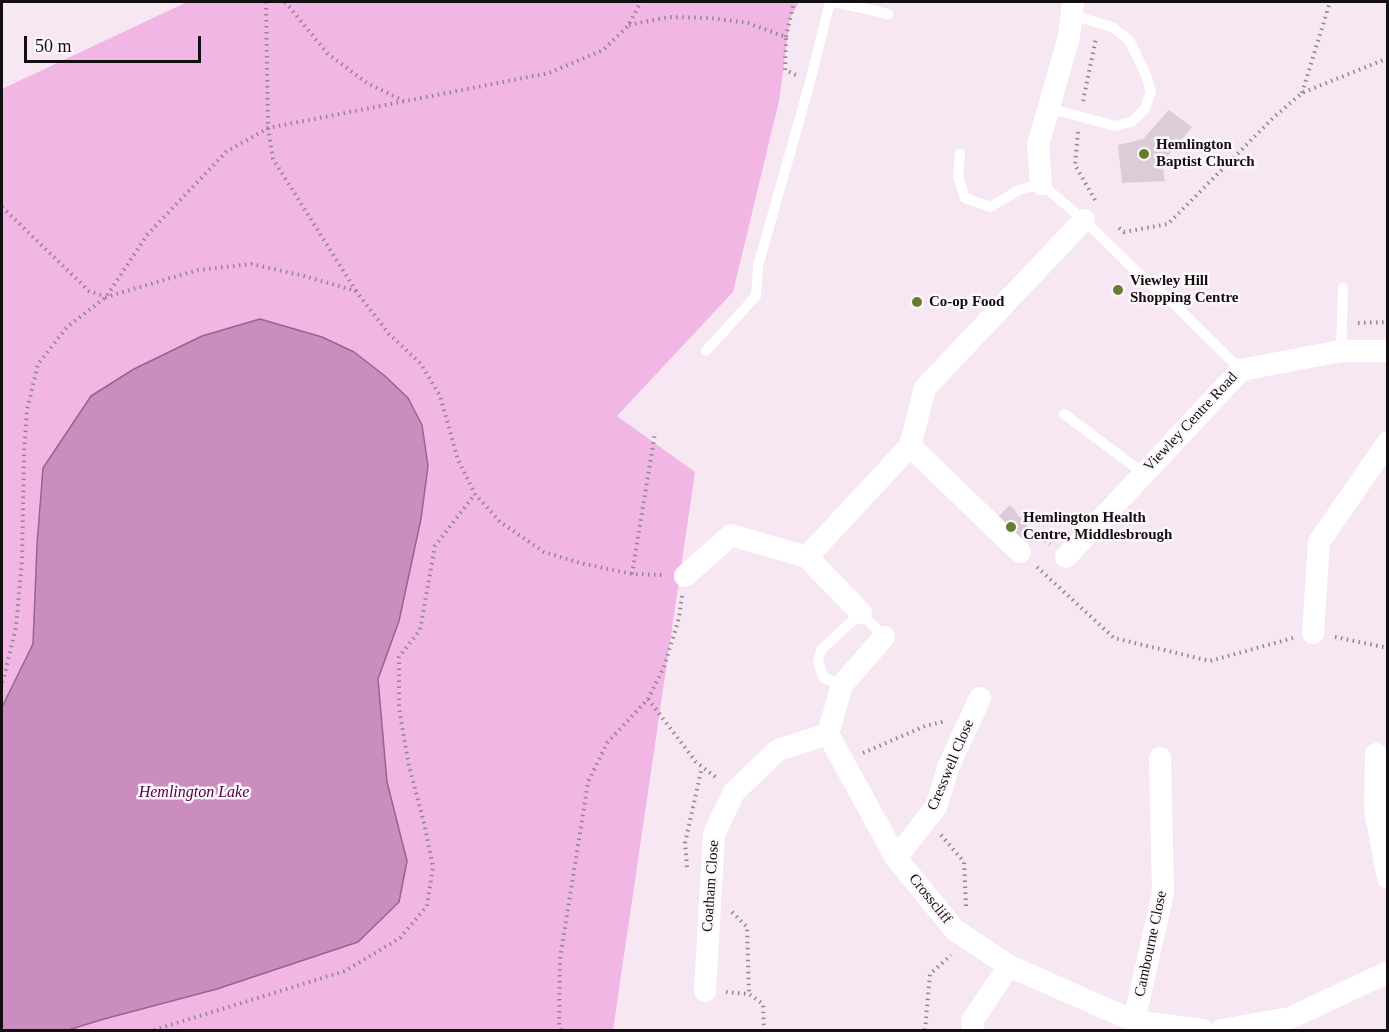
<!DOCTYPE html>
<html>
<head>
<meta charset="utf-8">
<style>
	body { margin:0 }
	#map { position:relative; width:1389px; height:1032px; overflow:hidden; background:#f6e7f2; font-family:"Times New Roman",serif }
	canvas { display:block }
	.frame { position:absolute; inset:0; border:3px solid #130e12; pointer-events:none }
	.scale { position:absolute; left:24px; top:36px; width:177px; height:27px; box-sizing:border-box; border:3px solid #130e12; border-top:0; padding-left:8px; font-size:18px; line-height:21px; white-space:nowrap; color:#130e12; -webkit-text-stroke:4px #fef7fc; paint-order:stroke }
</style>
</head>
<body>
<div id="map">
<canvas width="1389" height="1032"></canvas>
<div class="frame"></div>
<div class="scale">50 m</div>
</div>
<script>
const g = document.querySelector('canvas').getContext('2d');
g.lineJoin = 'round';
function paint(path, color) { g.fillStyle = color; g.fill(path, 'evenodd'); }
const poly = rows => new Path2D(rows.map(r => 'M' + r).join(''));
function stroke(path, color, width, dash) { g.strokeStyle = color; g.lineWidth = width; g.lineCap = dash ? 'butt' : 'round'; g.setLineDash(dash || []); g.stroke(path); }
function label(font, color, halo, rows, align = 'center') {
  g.font = font + ' "Times New Roman",serif'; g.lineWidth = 5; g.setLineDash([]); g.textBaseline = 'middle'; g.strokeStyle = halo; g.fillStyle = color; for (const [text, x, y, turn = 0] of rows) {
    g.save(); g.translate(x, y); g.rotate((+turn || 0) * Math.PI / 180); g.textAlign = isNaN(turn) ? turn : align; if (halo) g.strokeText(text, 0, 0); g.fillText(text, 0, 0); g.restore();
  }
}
const green = poly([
	[187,2,799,2,790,18,779,101,733,292,617,416,695,472,613,1030,2,1030,2,89]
]);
const water = poly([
	[260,319,322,337,354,352,385,376,408,398,422,425,428,466,421,519,399,621,378,679,387,782,407,861,399,902,358,942,217,989,104,1019,68,1030,2,1030,2,707,33,644,37,545,43,468,91,396,134,369,202,336,260,319]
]);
const building = poly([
	[1169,110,1192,127,1162,163,1165,181,1122,183,1118,145,1143,139],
	[1010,505,1031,530,1015,547,991,524]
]);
const path = poly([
	[266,2,268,128,273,159,356,291],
	[285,2,328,54,367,83,404,101],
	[629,25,669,17,711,18,748,23,786,37,785,70,796,75],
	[786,37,794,2],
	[1302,93,1330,2],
	[1083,101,1096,38],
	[1078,132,1075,165,1095,200],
	[2,207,89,291,106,297,198,270,252,264,304,276,356,291,389,334,421,364,440,396,458,460,475,494,500,522,544,552,580,563,632,574,664,575],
	[1119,228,1124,232,1168,224,1273,118,1302,93,1388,58],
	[1358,323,1388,322],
	[1036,534,1037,533,1050,544],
	[1037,567,1114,638,1210,661,1293,638],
	[632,574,655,433],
	[1335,637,1388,648],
	[2,682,4,677,16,627,22,561,24,454,27,410,38,364,67,327,106,297,147,235,226,152,268,128,549,73,603,50,628,26,641,2],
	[648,699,696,762,718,779],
	[863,753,925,726,946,721],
	[941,835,964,862,966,906],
	[687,867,685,843,702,767],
	[732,912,747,927,749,994],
	[726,992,749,994,763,1004,764,1030],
	[154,1030,345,971,400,938,427,906,433,867,424,823,409,766,399,708,399,657,420,630,435,546,475,494],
	[561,1030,559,1026,560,959,588,782,607,743,648,699,664,667,679,618,682,596],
	[925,1030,930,974,951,955]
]);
const lane = poly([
	[835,2,888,14],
	[1048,108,1115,126,1131,122,1144,110,1151,92,1146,75,1129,40,1112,27,1072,15],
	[960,154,958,176,965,198,990,207,1019,190,1041,184,1084,220,1138,273,1172,302,1241,370],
	[706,351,756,296,758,266,810,82,830,2],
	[1341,351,1343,288],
	[1064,414,1143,473],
	[842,685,824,678,818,662,821,650,861,613,884,637]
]);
const street = poly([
	[1041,184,1038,145,1069,37,1073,2],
	[910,446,925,388,1084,220],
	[807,557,861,613],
	[1066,557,1241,370,1341,351,1388,351],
	[685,576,731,535,807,557,910,446,1020,552],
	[1313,633,1319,542,1388,442],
	[884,637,842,685,828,734,896,858,955,930,1009,966,1134,1021,1202,1030],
	[1376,754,1375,810,1388,878],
	[896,858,936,807,949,765,980,698],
	[705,991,714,834,734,792,778,750,828,734],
	[1134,1021,1163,893,1160,758],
	[973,1030,972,1021,1009,966],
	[1221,1030,1290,1018,1388,972]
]);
const markers = [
	[1144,154,6,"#667e31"],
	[1118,290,6,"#667e31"],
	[917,302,6,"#667e31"],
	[1011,527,6,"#667e31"]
];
const poiNames = [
	["Hemlington",1156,145],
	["Baptist Church",1156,162],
	["Viewley Hill",1130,281],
	["Shopping Centre",1130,298],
	["Co-op Food",929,302],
	["Hemlington Health",1023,518],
	["Centre, Middlesbrough",1023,535]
];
const streetNames = [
	["Viewley Centre Road",1191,422,-47],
	["Cresswell Close",951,765,-67],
	["Coatham Close",711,886,-86],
	["Crosscliff",930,899,51],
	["Cambourne Close",1151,944,-78]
];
const waterNames = [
	["Hemlington Lake",194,793]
];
paint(green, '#f2b6e5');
paint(water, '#cb8dbd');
stroke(water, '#94678a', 1.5);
paint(building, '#dbccd7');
stroke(path, '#91868e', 4, [1.5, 4.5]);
stroke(lane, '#fff', 10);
stroke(street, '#fff', 22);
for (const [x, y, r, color] of markers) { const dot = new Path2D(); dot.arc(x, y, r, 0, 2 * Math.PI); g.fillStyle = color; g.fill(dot); stroke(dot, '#fef7fc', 2); }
label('bold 15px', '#130e12', '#fef7fc', poiNames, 'left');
label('15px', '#130e12', '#fef7fc', streetNames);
label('italic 16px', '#4e0145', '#fef7fc', waterNames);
</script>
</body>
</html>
